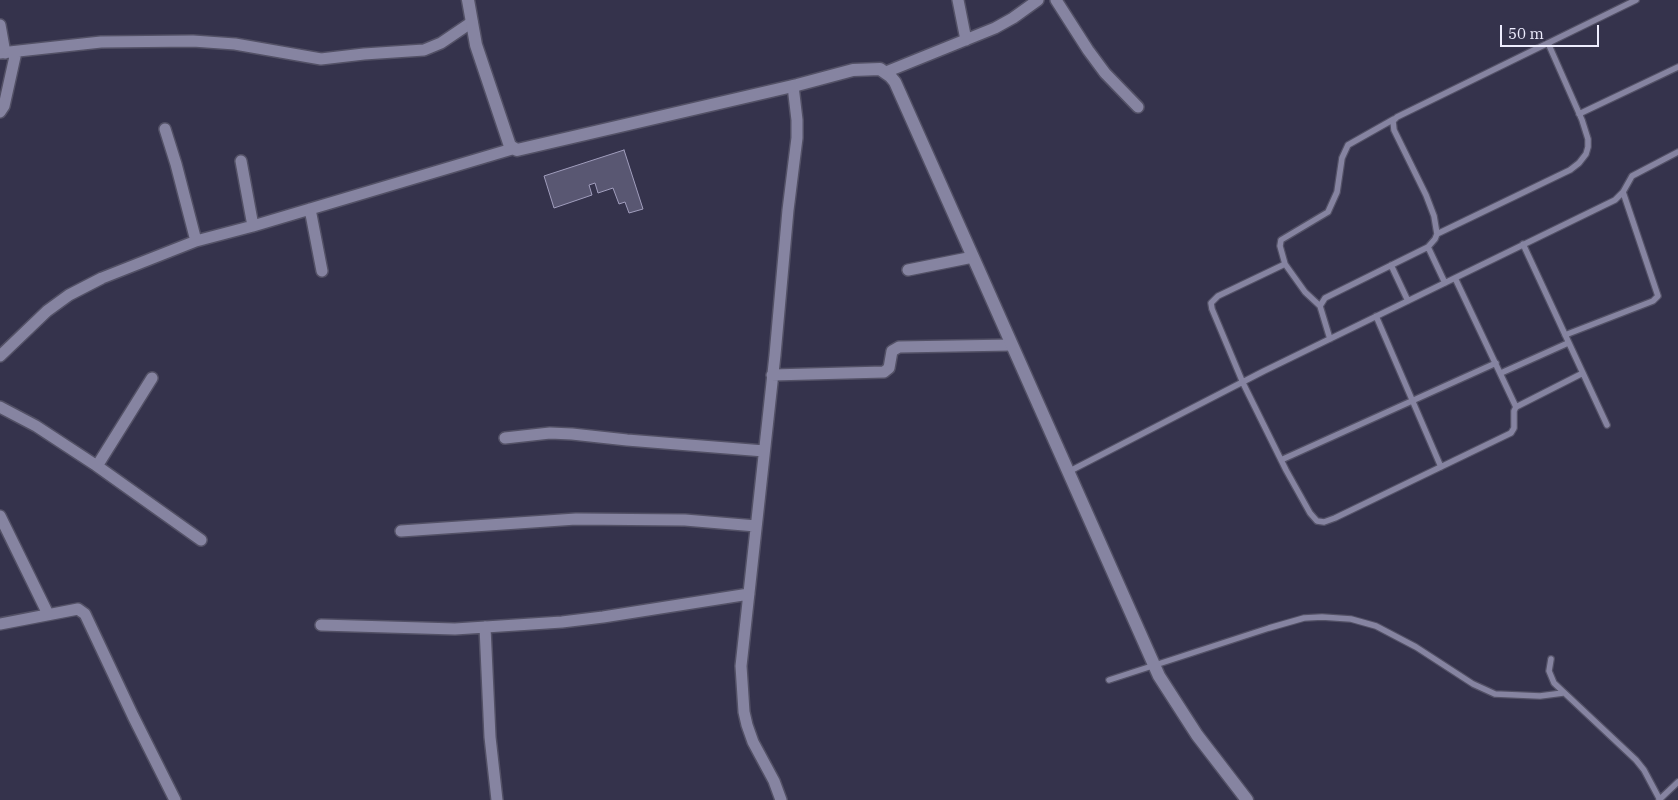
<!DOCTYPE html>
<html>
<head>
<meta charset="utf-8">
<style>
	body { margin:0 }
	#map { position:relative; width:1678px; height:800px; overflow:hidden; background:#35334c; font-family:"IBM Plex Serif",serif }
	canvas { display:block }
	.scale { position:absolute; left:1500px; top:25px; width:99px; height:22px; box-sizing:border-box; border:2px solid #eeedfe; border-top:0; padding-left:6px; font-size:15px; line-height:18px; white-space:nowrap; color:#eeedfe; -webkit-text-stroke:4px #35334c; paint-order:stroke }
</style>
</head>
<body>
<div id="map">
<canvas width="1678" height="800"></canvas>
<div class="scale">50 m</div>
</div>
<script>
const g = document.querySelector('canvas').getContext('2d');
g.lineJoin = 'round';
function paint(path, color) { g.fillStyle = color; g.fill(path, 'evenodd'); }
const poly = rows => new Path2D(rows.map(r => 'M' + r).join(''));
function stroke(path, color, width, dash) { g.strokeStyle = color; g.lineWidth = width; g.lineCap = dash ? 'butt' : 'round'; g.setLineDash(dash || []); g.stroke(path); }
const building = poly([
	[624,150,643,209,629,213,625,202,619,204,613,188,598,193,595,183,589,185,592,195,554,208,544,176,624,150]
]);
const service = poly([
	[1579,114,1678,67],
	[1394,119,1348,145,1342,158,1337,192,1328,212,1281,240,1280,246,1285,264,1218,296,1211,303,1212,309,1243,383,1286,470,1310,513,1317,521,1324,522,1335,518,1511,433,1514,428,1514,411,1516,407,1583,373],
	[1437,234,1570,170,1579,163,1586,154,1588,147,1588,139,1582,120,1548,43],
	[1523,244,1607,425],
	[1428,247,1445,283],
	[1285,264,1305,292,1320,306],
	[1391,265,1408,301],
	[1455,278,1516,407],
	[1376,316,1441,467],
	[1565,335,1653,301,1658,296,1623,192],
	[1330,339,1320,306,1325,298,1428,247,1435,239,1437,234,1434,216,1426,195,1394,130,1393,121,1397,117,1636,0],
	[1501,373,1568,343],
	[1281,460,1496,363],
	[1068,472,1264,371,1615,200,1623,192,1632,176,1678,152],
	[1551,659,1549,671,1554,683,1636,760,1644,770,1660,800],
	[1109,680,1269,628,1304,618,1322,617,1351,619,1376,626,1416,647,1473,684,1495,694,1540,696,1563,693],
	[1659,800,1678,782]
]);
const minor = poly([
	[958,0,966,40],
	[1056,0,1088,50,1105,73,1138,107],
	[0,25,5,53],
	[0,53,101,42,193,41,235,44,321,59,364,54,424,50,441,43,472,22],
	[886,72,995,28,1013,18,1038,0],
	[0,112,4,106,16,52],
	[165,129,176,164,196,241],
	[241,161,253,226],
	[310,209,322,271],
	[908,270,973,257],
	[0,356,47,311,69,295,102,278,196,241,253,226,512,149],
	[772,375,884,372,889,368,892,351,899,347,1011,345],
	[0,407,36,426,97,466,201,540],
	[505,438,550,433,572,434,627,440,764,451],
	[97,466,152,378],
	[0,516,48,614],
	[401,531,576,519,685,520,756,526],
	[0,624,78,609,85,614,133,716,175,800],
	[321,625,455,629,562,622,603,617,749,594],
	[485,627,490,737,497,800],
	[781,800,774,781,753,742,747,725,744,712,741,666,775,355,788,210,797,138,797,120,793,86]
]);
const secondary = poly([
	[468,0,476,45,510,146,517,150,797,85,853,70,880,69,890,76,895,82,973,257,1159,676,1197,735,1247,800]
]);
paint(building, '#595772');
stroke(building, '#a19ebd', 1);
stroke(service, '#535166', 8);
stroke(minor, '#535166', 14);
stroke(secondary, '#535166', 15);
stroke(service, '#8684a1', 5.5);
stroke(minor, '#8684a1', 11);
stroke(secondary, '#8684a1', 12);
</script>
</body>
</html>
